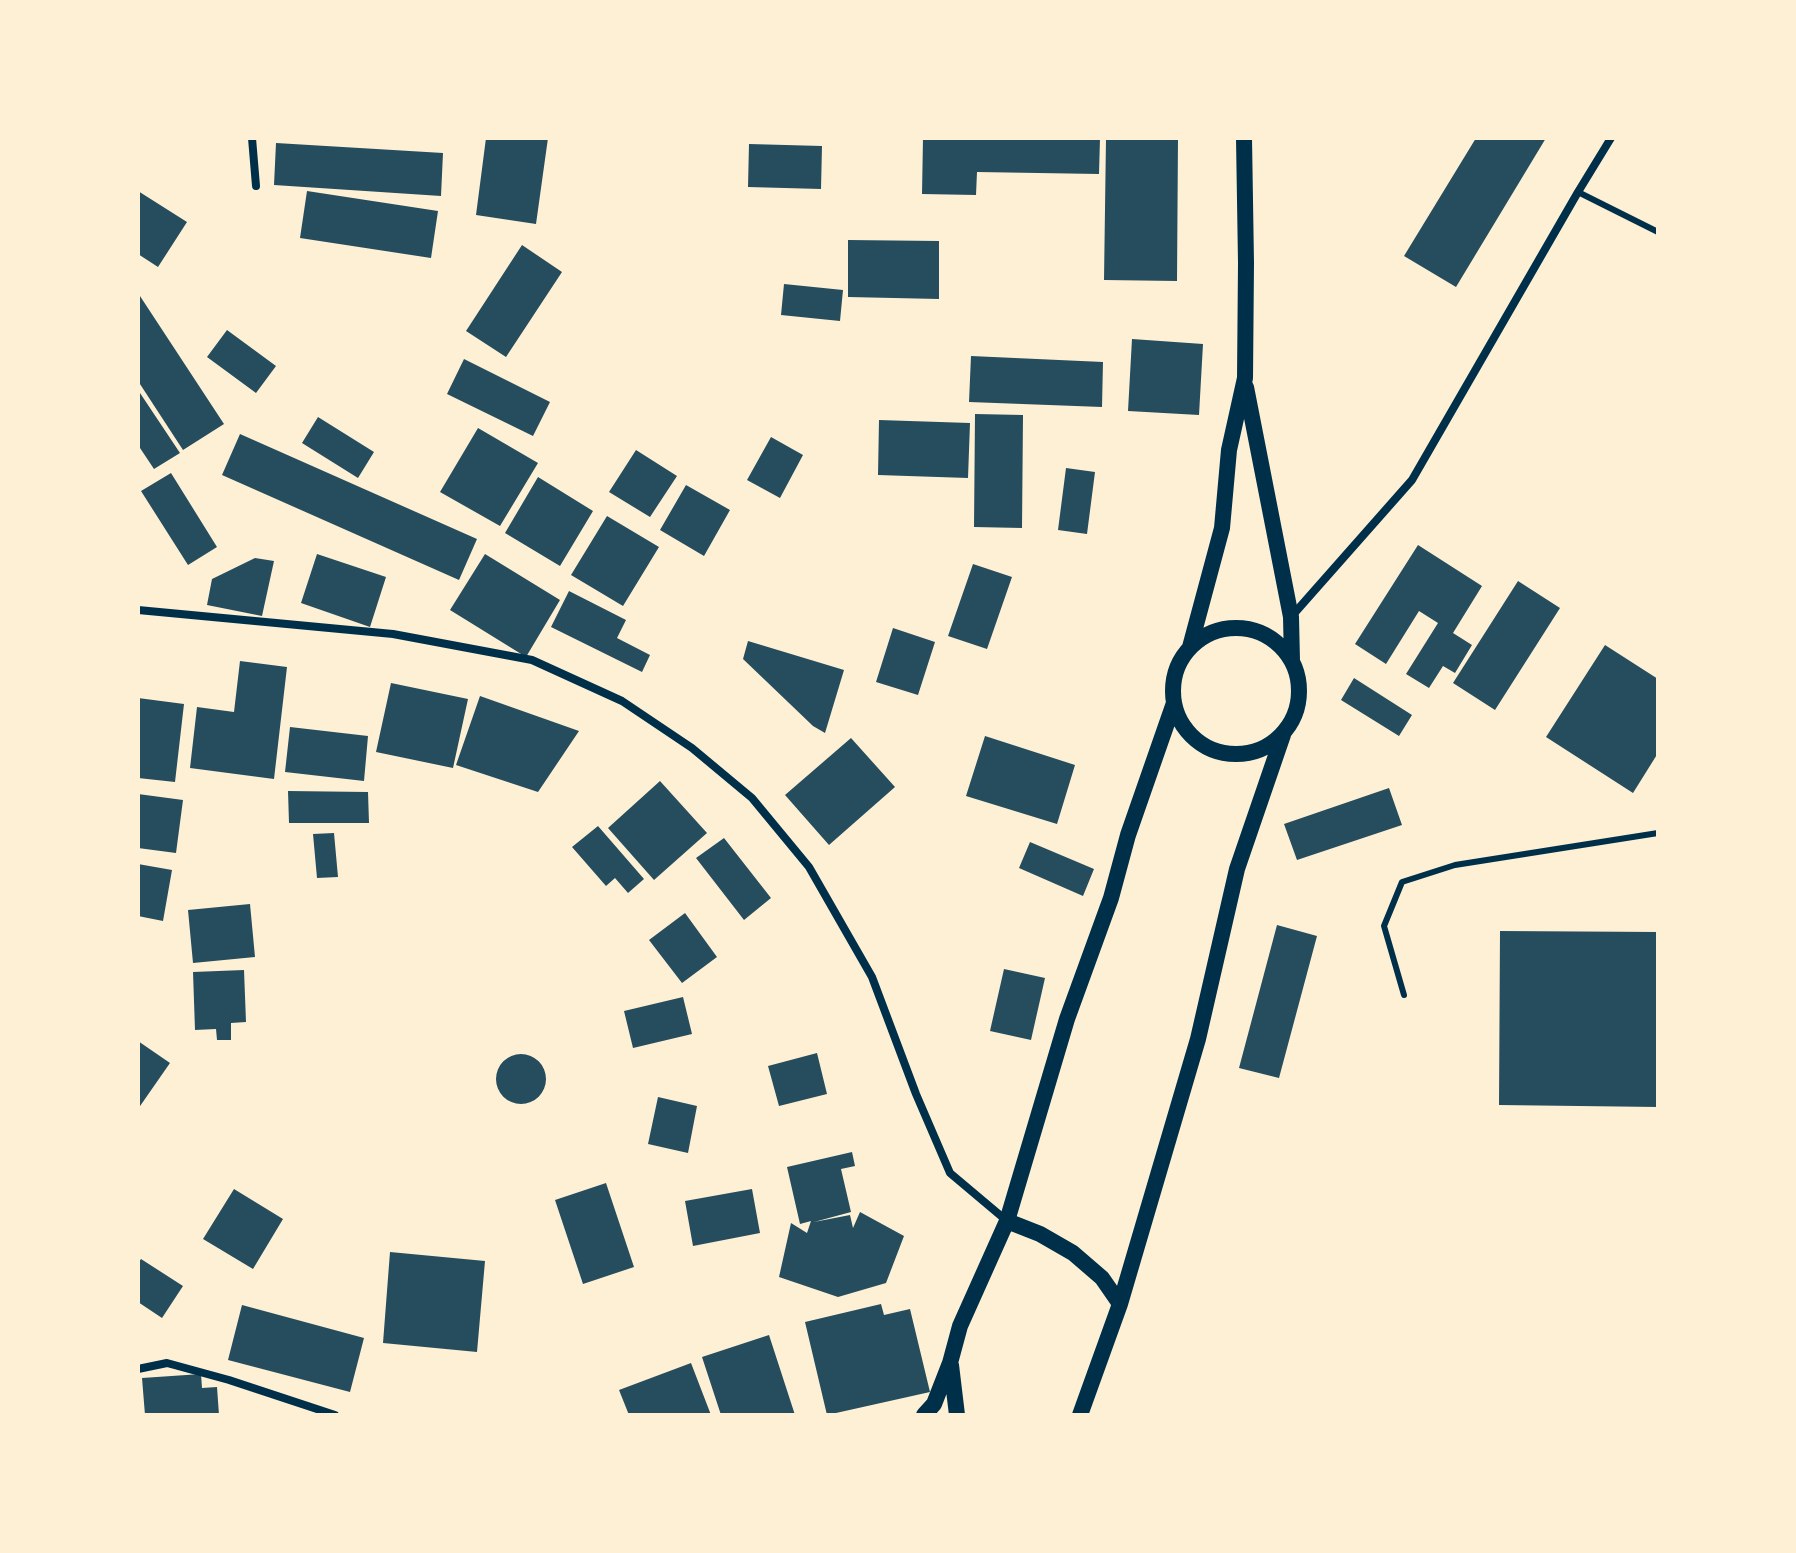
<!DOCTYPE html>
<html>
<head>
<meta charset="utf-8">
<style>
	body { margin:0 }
	#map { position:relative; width:1796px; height:1553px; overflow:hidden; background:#fdf0d5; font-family:"PT Sans",sans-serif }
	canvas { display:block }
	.frame { position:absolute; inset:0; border:140px solid #fdf0d5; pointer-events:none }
</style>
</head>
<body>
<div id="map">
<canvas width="1796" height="1553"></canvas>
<div class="frame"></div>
</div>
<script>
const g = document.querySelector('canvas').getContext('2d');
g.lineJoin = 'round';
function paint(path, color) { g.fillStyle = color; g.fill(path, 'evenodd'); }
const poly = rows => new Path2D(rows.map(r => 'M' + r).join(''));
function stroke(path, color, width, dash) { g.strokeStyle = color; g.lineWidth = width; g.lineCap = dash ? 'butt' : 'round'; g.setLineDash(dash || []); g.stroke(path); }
const building = poly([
	[486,138,548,138,536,224,476,215],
	[923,138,1100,138,1099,174,977,172,976,195,922,194],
	[1106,138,1178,138,1177,281,1104,280],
	[1476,138,1546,138,1456,287,1404,256],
	[276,143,443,153,441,196,274,185],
	[749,144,822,146,821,189,748,187],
	[138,191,187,222,158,267,138,254],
	[307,191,438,211,431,258,300,238],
	[848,240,939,241,939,299,848,297],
	[522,245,562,272,506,357,466,331],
	[784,284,843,290,840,321,781,315],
	[138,293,224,424,183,450,138,381],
	[227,330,276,366,256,393,207,357],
	[1132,339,1203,344,1199,415,1128,411],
	[971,356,1103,362,1102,407,969,402],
	[464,359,550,402,533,436,447,394],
	[138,390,180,453,154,469,138,445],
	[975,414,1023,415,1022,528,974,527],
	[318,417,374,452,358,478,302,443],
	[879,420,970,423,968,478,878,475],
	[478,428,538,463,500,526,440,492],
	[240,434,477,539,459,580,222,475],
	[771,437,803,455,780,498,747,480],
	[636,450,677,476,650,517,609,492],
	[1066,468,1095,472,1087,534,1058,530],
	[171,473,217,547,188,565,141,491],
	[538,477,593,511,560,566,505,533],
	[686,485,730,510,704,556,660,530],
	[607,516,659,547,623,606,571,575],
	[1418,545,1482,586,1453,633,1472,645,1455,673,1443,666,1429,688,1406,674,1438,623,1419,611,1386,664,1355,644],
	[317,554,386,577,370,627,301,603],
	[485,554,560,600,526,657,450,610],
	[255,558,274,561,262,616,207,605,212,579],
	[973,564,1012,577,987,649,948,636],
	[1518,581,1560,608,1495,710,1453,683],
	[569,591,626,620,617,638,650,655,642,672,551,627],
	[893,628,935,642,918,695,876,682],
	[748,641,844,670,825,733,813,726,743,659],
	[1605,645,1658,679,1658,753,1633,793,1546,737],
	[240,661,287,667,274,779,190,768,197,707,234,712],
	[1354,678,1412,715,1399,736,1341,700],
	[391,683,468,699,453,768,376,752],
	[480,696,579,731,538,792,456,765],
	[138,698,184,704,175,782,138,778],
	[290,727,368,736,364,781,285,772],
	[985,736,1075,765,1057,824,966,796],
	[851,738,895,787,829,845,785,795],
	[660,781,707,833,654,880,608,828],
	[1389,788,1402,825,1297,860,1284,824],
	[288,791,368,792,369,823,289,823],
	[138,794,183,800,176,853,138,848],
	[598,826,644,879,628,893,615,878,606,886,572,847],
	[334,833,338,877,317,878,313,834],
	[724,838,771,898,744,920,696,858],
	[1030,842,1094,869,1083,896,1019,868],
	[138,864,172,870,163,921,138,916],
	[250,904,255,957,193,963,188,910],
	[685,913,717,957,682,983,649,940],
	[1277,925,1317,936,1279,1078,1239,1068],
	[1500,931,1658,932,1658,1107,1499,1105],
	[1004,969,1045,978,1031,1040,990,1031],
	[244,970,246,1022,231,1023,231,1040,217,1040,216,1029,195,1030,193,972],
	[683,997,692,1034,633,1048,624,1011],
	[138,1041,170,1063,138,1109],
	[817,1053,827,1094,779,1106,768,1066],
	'496 1079a25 25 0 1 1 50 0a25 25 0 1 1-50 0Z',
	[658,1097,697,1106,688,1153,648,1144],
	[852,1152,855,1166,841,1169,851,1212,814,1222,850,1215,853,1228,860,1212,904,1236,886,1283,838,1297,779,1277,791,1223,807,1233,811,1221,800,1224,787,1167],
	[606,1183,634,1267,583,1284,555,1200],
	[234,1189,283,1219,253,1269,203,1239],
	[752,1189,760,1233,693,1246,685,1201],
	[390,1252,485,1261,477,1352,383,1343],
	[141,1259,183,1286,162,1318,138,1302,138,1263],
	[881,1304,884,1315,910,1309,930,1392,827,1415,805,1322],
	[242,1305,364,1338,350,1392,228,1360],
	[769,1335,795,1415,721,1415,702,1357],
	[691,1363,711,1415,629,1415,619,1390],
	[201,1374,202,1388,217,1387,219,1415,145,1415,142,1378]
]);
const service = poly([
	[1578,192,1658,232],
	[1404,995,1384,926,1402,882,1455,865,1658,833]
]);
const minor = poly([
	[252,138,256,186],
	[138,610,393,634,532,660,622,701,692,748,752,798,809,867,872,977,916,1094,950,1173,1007,1221],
	[1291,617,1412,480,1578,192,1611,138],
	[138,1369,167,1363,229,1380,335,1415]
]);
const secondary = poly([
	[1246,387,1291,617,1292,661],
	'1173 691a63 63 0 1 1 126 0a63 63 0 1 1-126 0Z',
	[1190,647,1222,528,1229,450,1245,378,1246,263,1244,138],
	[1007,1221,1040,1234,1073,1253,1102,1278,1120,1304],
	[951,1365,957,1415],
	[924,1415,934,1404,950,1363,960,1326,1007,1221,1067,1019,1111,898,1128,835,1174,703],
	[1080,1415,1120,1304,1198,1039,1237,869,1283,735]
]);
paint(building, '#264d5e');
stroke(service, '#003049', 6);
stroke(minor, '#003049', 8);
stroke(secondary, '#003049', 16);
</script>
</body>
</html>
